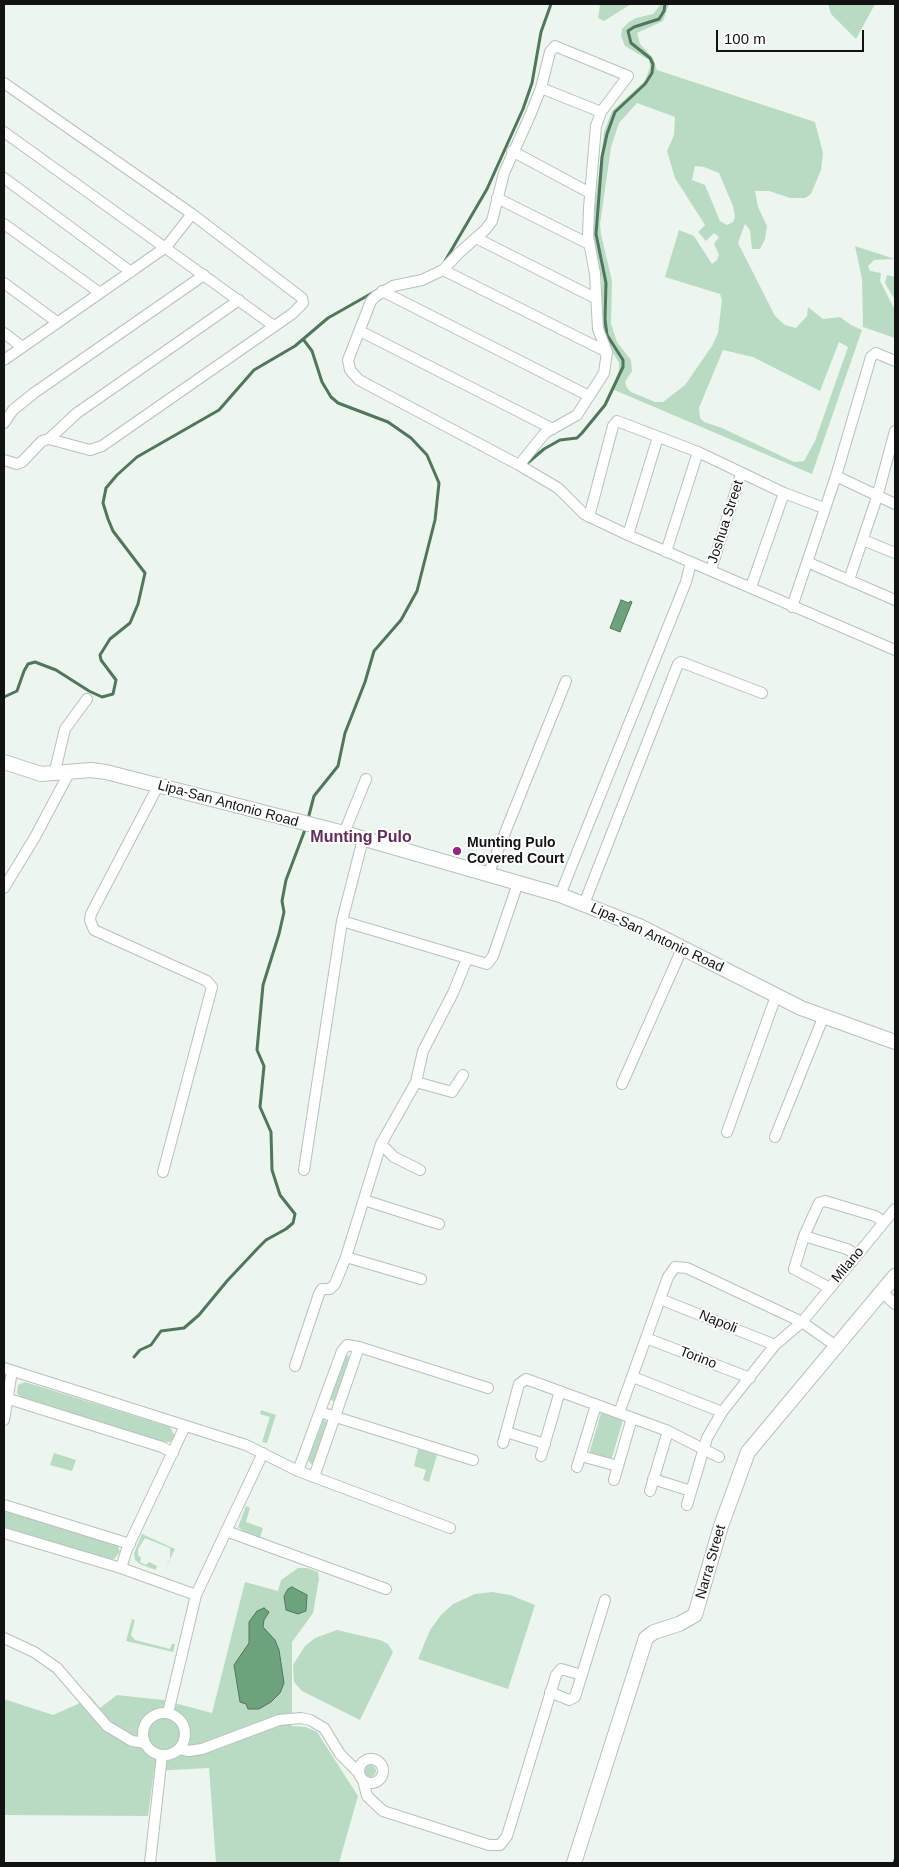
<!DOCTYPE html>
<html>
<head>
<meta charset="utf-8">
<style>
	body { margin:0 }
	#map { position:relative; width:899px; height:1867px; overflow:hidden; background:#ecf6ee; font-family:Helvetica,sans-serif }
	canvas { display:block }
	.frame { position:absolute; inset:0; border:5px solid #101311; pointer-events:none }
	.scale { position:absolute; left:716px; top:30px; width:148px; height:22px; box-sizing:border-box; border:2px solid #101311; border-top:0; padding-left:6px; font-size:15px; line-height:18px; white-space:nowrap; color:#101311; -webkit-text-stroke:4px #fff; paint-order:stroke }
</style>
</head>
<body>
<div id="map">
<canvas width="899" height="1867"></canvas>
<div class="frame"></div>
<div class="scale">100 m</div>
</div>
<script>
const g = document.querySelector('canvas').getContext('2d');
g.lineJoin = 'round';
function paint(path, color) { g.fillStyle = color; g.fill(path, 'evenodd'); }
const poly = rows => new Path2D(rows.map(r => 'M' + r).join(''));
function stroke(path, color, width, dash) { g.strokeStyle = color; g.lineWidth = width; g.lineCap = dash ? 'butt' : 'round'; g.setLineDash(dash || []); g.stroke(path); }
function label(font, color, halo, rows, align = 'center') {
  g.font = font + ' Helvetica,sans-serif'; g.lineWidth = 4; g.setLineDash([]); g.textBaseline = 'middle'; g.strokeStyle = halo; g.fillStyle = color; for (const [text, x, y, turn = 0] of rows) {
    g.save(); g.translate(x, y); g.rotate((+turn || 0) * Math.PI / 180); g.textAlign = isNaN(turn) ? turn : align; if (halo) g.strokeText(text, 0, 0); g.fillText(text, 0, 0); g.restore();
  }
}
const green = poly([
	[597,4,631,4,604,21,598,18,600,6],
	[661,4,669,4,663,21,637,33,640,44,653,58,657,70,815,122,823,153,821,170,811,194,805,198,790,198,769,191,755,191,758,207,767,226,765,239,760,249,752,249,750,230,745,224,738,243,775,316,785,325,796,328,807,316,808,307,823,319,840,317,851,325,862,330,812,474,612,389,619,370,619,363,602,334,602,280,595,249,593,221,604,132,612,111,645,81,650,67,649,60,625,46,621,36,622,29,629,22,636,18,653,14],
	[637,103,675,117,674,135,667,151,675,178,705,225,698,232,706,241,714,233,719,237,714,244,719,255,717,260,712,264,694,236,679,230,665,277,720,294,722,300,718,333,712,346,685,385,663,402,655,402,631,392,627,388,625,382,632,371,631,360,617,342,611,324,612,281,601,234,600,224,611,147,619,123],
	[695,166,704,167,719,173,733,206,735,217,733,222,727,225,720,221,705,185,692,180],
	[839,342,848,347,815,441,804,461,794,462,722,428,704,422,700,418,699,408,723,350,753,357,820,391],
	[875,4,856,39,831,14,828,4],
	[855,246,895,259,874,260,868,266,870,271,881,273,880,281,895,310,895,338,863,327,862,279],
	[887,275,895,277,895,300,885,283],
	[345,1355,350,1357,334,1402,330,1399],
	[25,1382,170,1427,175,1436,171,1442,163,1442,21,1397,17,1393,18,1385],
	[261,1410,276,1415,267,1443,262,1442,270,1417,260,1414],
	[601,1413,623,1420,611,1461,589,1454],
	[323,1420,328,1422,315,1462,311,1464,308,1460],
	[418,1449,437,1455,429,1482,423,1480,426,1470,414,1466],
	[54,1453,76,1460,72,1471,50,1465],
	[246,1506,250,1508,246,1522,263,1528,260,1538,243,1531,238,1527],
	[4,1510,117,1544,120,1552,115,1558,110,1560,4,1527],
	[142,1534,175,1549,163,1573,170,1558,170,1548,145,1538,138,1549,138,1555,141,1558,140,1562,146,1565,149,1562,157,1566,156,1570,140,1564,135,1560,134,1553],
	[298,1568,307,1568,318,1572,319,1579,313,1613,292,1642,292,1726,306,1727,317,1732,358,1796,339,1863,216,1863,209,1768,154,1771,148,1816,4,1815,4,1699,53,1715,78,1704,90,1696,100,1708,117,1695,163,1700,212,1713,245,1582,278,1591,281,1580],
	[492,1592,510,1595,535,1605,508,1689,418,1659,430,1630,441,1615,453,1604,475,1594],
	[132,1619,135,1620,131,1635,135,1640,170,1649,172,1644,175,1644,173,1652,126,1641],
	[337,1630,380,1640,388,1644,393,1652,360,1720,302,1691,294,1682,293,1665,305,1646,315,1638],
	'364 1771a6 6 0 1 1 12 0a6 6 0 1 1-12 0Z'
]);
const water = poly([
	[621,600,629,603,630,601,632,602,620,632,610,628,621,600],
	[292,1587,307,1595,306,1611,298,1614,286,1610,284,1596,288,1589,292,1587],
	[264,1608,269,1612,264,1620,263,1627,275,1640,279,1650,284,1683,280,1693,271,1702,259,1709,248,1709,246,1704,240,1702,234,1665,249,1643,249,1622,257,1611,264,1608]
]);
const stream = poly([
	[445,261,487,189,523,109,532,83,541,32,551,4],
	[303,339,312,351,322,382,331,397,338,403,388,422,411,438,427,455,439,483,435,520,417,591,401,620,374,651,365,682,345,733,338,766,314,796,308,819],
	[524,466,544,449,560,440,577,438,582,433,605,405,623,367,623,360,607,335,605,320,606,283,596,234,602,157,607,134,615,112,645,84,652,73,653,64,650,58,631,43,628,31,634,27,659,19,664,11,665,4],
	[4,697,17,691,24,671,28,664,35,662,56,670,89,691,102,697,113,694,116,680,101,660,100,655,110,639,130,623,138,604,145,573,113,531,108,519,103,503,106,488,117,475,137,457,219,410,254,370,295,346,328,318,381,288],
	[134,1357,140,1350,151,1345,161,1331,184,1328,199,1315,227,1281,258,1248,266,1240,286,1229,293,1223,295,1214,280,1195,272,1170,271,1132,260,1107,264,1066,257,1050,263,985,279,934,284,912,282,901,286,880,306,827],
	[894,1863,895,1860]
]);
const street = poly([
	[4,83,192,214,302,298,303,303,292,314,102,446,90,450,49,439,42,441,22,462,17,464,4,460],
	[541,88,601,112],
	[4,132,274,326],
	[512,151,590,193],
	[4,178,131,272],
	[497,198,589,244],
	[4,224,100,293],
	[476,238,595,298],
	[443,270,607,352],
	[4,283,57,322],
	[382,291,589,396],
	[360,331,553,429],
	[4,333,21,346],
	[4,360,166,247,192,214],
	[4,423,13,410,34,393,204,275],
	[49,439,77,413,239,300],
	[519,465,545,433,577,415,604,373,607,352,598,329,595,274,588,236,589,208,596,126,601,112,628,76,555,46,550,52,541,88,529,118,504,173,492,221,485,230,460,252,443,270,422,280,393,286,376,296,371,301,348,360,350,370,359,380,519,465,558,488,584,514,628,535,895,650],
	[836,476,895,504],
	[589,517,613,426,617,421,698,452,784,493,824,508],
	[628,535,658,437],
	[863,540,895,553],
	[666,552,698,452],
	[807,562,895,600],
	[711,570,741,474],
	[849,580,877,497,895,431],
	[751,587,784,493],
	[792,607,836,476,871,357,876,353,895,361],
	[54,775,65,729,87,699],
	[158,786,91,914,90,920,94,930,207,981,212,987,163,1172],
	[344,833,366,779],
	[488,875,566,681],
	[4,888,35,837,69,773],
	[560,895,686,582,691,562],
	[584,904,678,664,681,662,762,693],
	[342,921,487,964,493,956,518,883],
	[416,1082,452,1092,463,1075],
	[622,1084,682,949],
	[727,1132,776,996],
	[775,1137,823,1018],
	[381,1144,394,1157,420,1170],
	[304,1170,342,921,363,839],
	[364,1200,439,1224],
	[804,1236,847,1249,857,1255],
	[346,1257,421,1279],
	[830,1288,794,1269,804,1236,819,1203,825,1201,875,1216,884,1222],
	[882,1292,895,1304],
	[660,1299,775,1345],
	[646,1338,750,1378],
	[295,1366,319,1294,322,1289,330,1289,335,1284,346,1257,381,1144,416,1082,423,1051,453,993,467,959],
	[4,1368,246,1445,298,1471,450,1528],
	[633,1377,722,1412],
	[9,1399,162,1447,173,1453],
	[320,1412,473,1460],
	[619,1413,660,1299,668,1277,675,1267,687,1268,802,1322,836,1346],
	[4,1420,12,1371],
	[506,1432,545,1444],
	[503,1443,519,1384,526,1379,668,1431,719,1457],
	[541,1456,560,1391],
	[581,1456,618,1466],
	[577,1467,596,1405],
	[298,1471,342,1351,347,1345,359,1347,488,1388],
	[314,1477,359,1347],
	[653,1479,691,1491],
	[614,1480,632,1418],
	[650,1491,668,1431],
	[4,1505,130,1544],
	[687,1505,707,1438,722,1412,775,1345,802,1322,895,1209],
	[226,1531,386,1589],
	[4,1533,121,1568,196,1595,263,1453],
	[121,1568,127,1549,185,1426],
	[4,1638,34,1652,57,1668,107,1726,132,1741,145,1743],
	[550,1692,569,1700,575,1697,605,1600],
	'143 1734a21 21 0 1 1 42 0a21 21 0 1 1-42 0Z',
	[168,1713,196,1595],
	[180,1749,189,1751,202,1749,279,1720,301,1718,310,1720,324,1728,340,1754,358,1772],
	'359 1771a12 12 0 1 1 24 0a12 12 0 1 1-24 0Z',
	[363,1780,367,1796,383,1811,489,1845,500,1845,507,1836,556,1675,561,1669,582,1675],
	[150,1863,162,1755]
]);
const secondary = poly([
	[4,762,41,774,91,770,106,772,344,833,560,895,639,926,801,1008,895,1042],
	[574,1863,646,1638,654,1632,679,1624,695,1615,721,1526,748,1452,895,1276]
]);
const markers = [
	[457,851,5,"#922485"]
];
const streetNames = [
	["Joshua Street",726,522,-72],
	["Lipa-San Antonio Road",228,804,15],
	["Lipa-San Antonio Road",657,938,25],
	["Milano",848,1265,-50],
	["Napoli",718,1322,22],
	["Torino",698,1358,21],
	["Narra Street",711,1562,-74]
];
const poiNames = [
	["Munting Pulo",467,843],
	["Covered Court",467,859]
];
const quarterNames = [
	["Munting Pulo",361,838]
];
paint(green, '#badbc3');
paint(water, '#6ca27c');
stroke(water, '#50775c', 1);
stroke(stream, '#50775c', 3);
stroke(street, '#b8c2bb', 12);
stroke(secondary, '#b8c2bb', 16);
stroke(street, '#fff', 10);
stroke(secondary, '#fff', 14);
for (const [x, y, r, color] of markers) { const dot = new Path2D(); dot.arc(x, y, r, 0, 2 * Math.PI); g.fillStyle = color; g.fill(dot); stroke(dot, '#fff', 2); }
label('14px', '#101311', '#fff', streetNames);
label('bold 14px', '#101311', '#fff', poiNames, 'left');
label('bold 16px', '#622c5a', '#fff', quarterNames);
</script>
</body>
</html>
